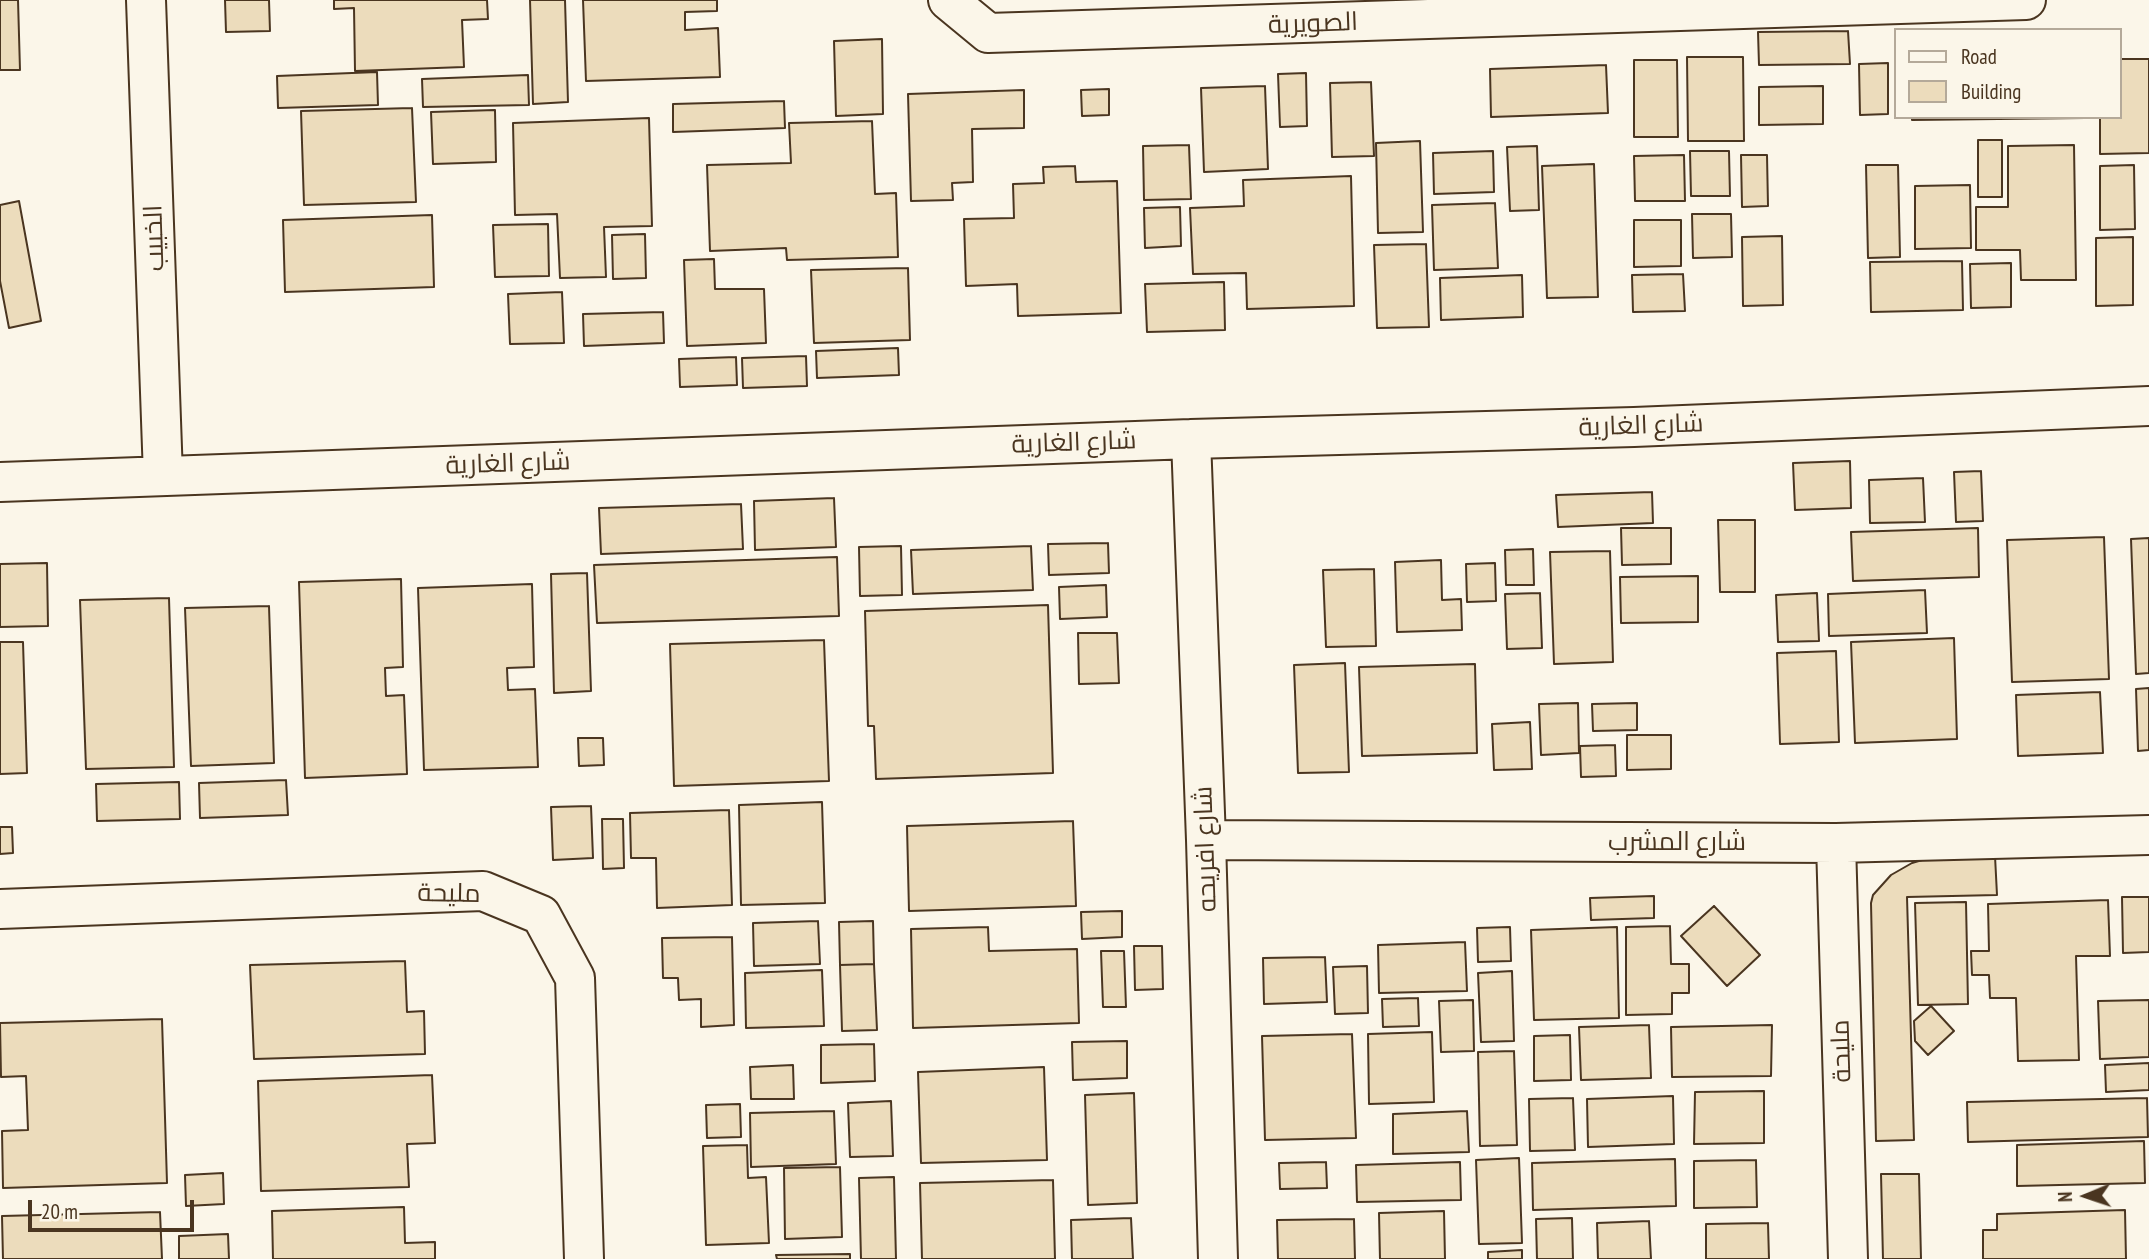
<!DOCTYPE html>
<html>
<head>
<meta charset="utf-8">
<style>
	body { margin:0 }
	#map { position:relative; width:2149px; height:1259px; overflow:hidden; background:#fbf6e9; font-family:"PT Sans Narrow",sans-serif }
	canvas { display:block }
	.legend { position:absolute; left:1894px; top:28px; width:228px; height:91px; box-sizing:border-box; background:#fbf6e9; border:2px solid #b4a999; margin:0; padding:9px 12px; list-style:none; font-size:21px; color:#4a3520 }
	.legend li { display:flex; align-items:center; gap:14px; height:35px }
	.legend b { width:35px; border:2px solid #b4a999 }
	.north { position:absolute; left:2051px; top:1161px; width:70px; height:70px; -webkit-text-stroke:5px #fbf6e9; paint-order:stroke; rotate:268deg; font-size:19px; font-weight:700; line-height:28px; text-align:center; color:#4a3520 }
	.north::after { content:''; display:block; margin:auto; width:24px; height:32px; background:#4a3520; clip-path:polygon(50% 0,100% 100%,50% 72%,0 100%) }
	.scale { position:absolute; left:28px; top:1200px; width:166px; height:32px; box-sizing:border-box; border:4px solid #4a3520; border-top:0; padding-left:9px; font-size:21px; line-height:24px; white-space:nowrap; color:#4a3520; -webkit-text-stroke:5px #fbf6e9; paint-order:stroke }
</style>
</head>
<body>
<div id="map">
<canvas width="2149" height="1259"></canvas>
<ul class="legend">
<li><b style="height:9px;background:#fbf6e9"></b>Road</li>
<li><b style="height:19px;background:#ecdcbc"></b>Building</li>
</ul>
<div class="north">N</div>
<div class="scale">20 m</div>
</div>
<script>
const g = document.querySelector('canvas').getContext('2d');
g.lineJoin = 'round';
function paint(path, color) { g.fillStyle = color; g.fill(path, 'evenodd'); }
const poly = rows => new Path2D(rows.map(r => 'M' + r).join(''));
function stroke(path, color, width, dash) { g.strokeStyle = color; g.lineWidth = width; g.lineCap = dash ? 'butt' : 'round'; g.setLineDash(dash || []); g.stroke(path); }
function label(font, color, halo, rows, align = 'center') {
  g.font = font + ' "PT Sans Narrow",Cairo,sans-serif'; g.lineWidth = 5; g.setLineDash([]); g.textBaseline = 'middle'; g.strokeStyle = halo; g.fillStyle = color; for (const [text, x, y, turn = 0] of rows) {
    g.save(); g.translate(x, y); g.rotate((+turn || 0) * Math.PI / 180); g.textAlign = isNaN(turn) ? turn : align; if (halo) g.strokeText(text, 0, 0); g.fillText(text, 0, 0); g.restore();
  }
}
const building = poly([
	[0,0,18,0,20,70,0,70,0,0],
	[225,0,269,0,270,31,226,32,225,0],
	[334,0,487,0,488,19,462,20,464,67,355,71,354,8,334,9,334,0],
	[530,0,565,0,568,102,533,104,530,0],
	[583,0,717,0,717,11,685,12,685,30,718,28,720,77,586,81,583,0],
	[1848,31,1850,64,1759,65,1758,32,1848,31],
	[882,39,883,114,836,116,834,41,882,39],
	[1687,57,1743,57,1744,141,1688,141,1687,57],
	[2119,59,2149,59,2149,153,2100,154,2100,117,2119,117,2119,59],
	[1634,60,1677,60,1678,137,1634,137,1634,60],
	[1888,63,1888,114,1860,115,1859,64,1888,63],
	[1606,65,1608,113,1491,117,1490,69,1606,65],
	[377,72,378,105,278,108,277,76,377,72],
	[1306,73,1307,126,1280,127,1278,74,1306,73],
	[528,75,529,105,423,107,422,79,528,75],
	[1371,82,1374,156,1332,157,1330,83,1371,82],
	[1265,86,1268,169,1204,172,1201,88,1265,86],
	[1823,86,1823,124,1759,125,1759,87,1823,86],
	[1109,89,1109,115,1082,116,1081,90,1109,89],
	[1024,90,1024,128,972,129,973,182,952,183,953,200,911,201,908,94,1024,90],
	[784,101,785,128,673,132,673,104,784,101],
	[412,108,416,202,304,205,301,111,412,108],
	[495,110,496,162,433,164,431,112,495,110],
	[1912,117,2085,117,2085,118,1912,120,1912,117],
	[649,118,652,226,604,227,606,277,560,278,557,214,515,215,513,123,649,118],
	[872,121,875,194,896,193,898,257,787,260,786,248,710,251,707,165,791,163,789,123,872,121],
	[1978,140,2002,140,2002,197,1978,197,1978,140],
	[1420,141,1423,232,1378,233,1376,143,1420,141],
	[1189,145,1191,199,1144,200,1143,146,1189,145],
	[2074,145,2076,280,2021,280,2020,250,1976,250,1976,207,2008,207,2008,146,2074,145],
	[1537,146,1539,210,1510,211,1507,147,1537,146],
	[1493,151,1494,192,1434,194,1433,153,1493,151],
	[1690,151,1729,151,1730,196,1691,196,1690,151],
	[1684,155,1685,201,1635,201,1634,156,1684,155],
	[1741,155,1767,155,1768,206,1742,207,1741,155],
	[1594,164,1598,297,1547,298,1542,166,1594,164],
	[1866,165,1898,165,1900,257,1868,258,1866,165],
	[2134,165,2135,229,2100,230,2100,166,2134,165],
	[1075,166,1076,182,1117,181,1121,313,1018,316,1017,284,966,286,964,219,1014,218,1013,184,1044,183,1043,167,1075,166],
	[1351,176,1354,306,1247,309,1246,273,1193,274,1190,208,1244,206,1243,180,1351,176],
	[1970,185,1971,248,1915,249,1915,186,1970,185],
	[19,201,41,321,9,328,0,281,0,205,19,201],
	[1495,203,1498,268,1434,270,1432,205,1495,203],
	[1180,207,1181,246,1145,248,1144,208,1180,207],
	[1692,214,1731,214,1732,257,1693,258,1692,214],
	[432,215,434,287,285,292,283,220,432,215],
	[1634,220,1681,220,1681,266,1634,267,1634,220],
	[548,224,549,276,495,277,493,225,548,224],
	[645,234,646,278,613,279,612,235,645,234],
	[1782,236,1783,305,1743,306,1742,237,1782,236],
	[2133,237,2133,305,2096,306,2096,238,2133,237],
	[1426,244,1429,327,1377,328,1374,245,1426,244],
	[714,259,715,289,764,289,766,343,687,346,684,260,714,259],
	[1962,261,1963,310,1871,312,1870,262,1962,261],
	[2011,263,2011,307,1971,308,1970,264,2011,263],
	[908,268,910,340,814,343,811,270,908,268],
	[1683,274,1685,311,1633,312,1632,275,1683,274],
	[1522,275,1523,317,1441,320,1440,278,1522,275],
	[1224,282,1225,330,1147,332,1145,284,1224,282],
	[562,292,564,343,510,344,508,294,562,292],
	[663,312,664,343,584,346,583,314,663,312],
	[898,348,899,375,817,378,816,351,898,348],
	[806,356,807,386,743,388,742,358,806,356],
	[736,357,737,385,680,387,679,359,736,357],
	[1850,461,1851,508,1795,510,1793,463,1850,461],
	[1981,471,1983,521,1956,522,1954,472,1981,471],
	[1923,478,1925,522,1870,523,1869,480,1923,478],
	[1652,492,1653,523,1558,527,1556,495,1652,492],
	[834,498,836,547,755,550,754,501,834,498],
	[741,504,743,549,601,554,599,508,741,504],
	[1718,520,1755,520,1755,592,1720,592,1718,520],
	[1621,528,1671,528,1671,564,1622,565,1621,528],
	[1978,528,1979,577,1853,581,1851,532,1978,528],
	[2104,537,2109,679,2012,682,2007,540,2104,537],
	[2149,538,2149,673,2136,674,2131,539,2149,538],
	[1108,543,1109,573,1049,575,1048,544,1108,543],
	[901,546,902,595,860,596,859,547,901,546],
	[1031,546,1033,590,913,594,911,550,1031,546],
	[1533,549,1534,585,1506,585,1505,550,1533,549],
	[1610,551,1613,662,1554,664,1550,552,1610,551],
	[837,557,839,616,597,623,594,565,837,557],
	[1441,560,1442,600,1461,599,1462,630,1397,632,1395,562,1441,560],
	[47,563,48,626,0,627,0,564,47,563],
	[1495,563,1496,601,1467,602,1466,564,1495,563],
	[1374,569,1376,646,1326,647,1323,570,1374,569],
	[587,573,591,691,554,693,551,574,587,573],
	[1698,576,1698,622,1621,623,1620,577,1698,576],
	[401,579,403,667,385,668,386,696,404,695,407,774,305,778,299,582,401,579],
	[532,584,534,667,507,668,508,690,535,689,538,767,424,770,418,588,532,584],
	[1106,585,1107,617,1060,619,1059,587,1106,585],
	[1925,590,1927,633,1829,636,1828,594,1925,590],
	[1540,593,1542,648,1507,649,1505,594,1540,593],
	[1817,593,1819,641,1778,642,1776,595,1817,593],
	[169,598,174,767,86,769,80,600,169,598],
	[1048,605,1053,773,876,779,874,726,868,726,865,611,1048,605],
	[269,606,274,763,191,766,185,608,269,606],
	[1078,633,1117,633,1119,683,1079,684,1078,633],
	[1954,638,1957,739,1855,743,1851,642,1954,638],
	[824,640,829,781,674,786,670,644,824,640],
	[0,642,23,642,27,773,0,774,0,642],
	[1836,651,1839,742,1780,744,1777,653,1836,651],
	[1345,663,1349,772,1298,773,1294,665,1345,663],
	[1475,664,1477,753,1362,756,1359,667,1475,664],
	[2149,688,2149,750,2138,751,2136,689,2149,688],
	[2100,692,2103,753,2018,756,2016,695,2100,692],
	[1578,703,1579,753,1541,755,1539,704,1578,703],
	[1637,703,1637,730,1593,731,1592,704,1637,703],
	[1530,722,1532,769,1494,770,1492,724,1530,722],
	[1627,735,1671,735,1671,769,1627,770,1627,735],
	[578,738,603,738,604,765,579,766,578,738],
	[1615,745,1616,776,1581,777,1580,746,1615,745],
	[286,780,288,815,200,818,199,783,286,780],
	[179,782,180,819,97,821,96,784,179,782],
	[822,802,825,903,741,905,739,805,822,802],
	[591,806,593,858,553,860,551,807,591,806],
	[729,810,732,905,657,908,656,858,631,858,630,813,729,810],
	[602,819,623,819,624,868,603,869,602,819],
	[1073,821,1076,906,909,911,907,826,1073,821],
	[0,827,12,827,13,853,0,854,0,827],
	[1995,856,1997,895,1907,897,1914,1140,1876,1141,1871,903,1873,895,1891,875,1912,863,1929,858,1995,856],
	[1654,896,1654,918,1591,920,1590,898,1654,896],
	[2122,897,2149,897,2149,952,2123,953,2122,897],
	[2108,900,2110,956,2076,956,2079,1060,2018,1061,2016,998,1990,998,1989,975,1972,975,1971,951,1989,951,1988,904,2108,900],
	[1966,902,1968,1004,1918,1005,1915,903,1966,902],
	[1714,906,1760,955,1727,986,1681,936,1714,906],
	[1122,911,1122,937,1082,939,1081,912,1122,911],
	[818,921,820,964,754,966,753,923,818,921],
	[873,921,874,964,840,965,839,922,873,921],
	[1670,926,1671,964,1689,964,1689,993,1672,993,1672,1014,1626,1015,1626,927,1670,926],
	[988,927,989,951,1077,949,1079,1023,913,1028,911,929,988,927],
	[1510,927,1511,961,1478,962,1477,928,1510,927],
	[1617,927,1619,1018,1534,1020,1531,930,1617,927],
	[732,937,734,1025,701,1027,701,999,679,1000,678,978,663,978,662,938,732,937],
	[1465,942,1467,991,1379,993,1378,945,1465,942],
	[1134,946,1162,946,1163,989,1135,990,1134,946],
	[1101,951,1124,951,1126,1007,1103,1007,1101,951],
	[1325,957,1327,1002,1264,1004,1263,958,1325,957],
	[405,961,407,1012,424,1011,425,1054,254,1059,250,965,405,961],
	[874,964,877,1030,842,1031,840,965,874,964],
	[1367,966,1368,1013,1335,1014,1333,967,1367,966],
	[822,970,824,1026,746,1028,745,973,822,970],
	[1512,971,1514,1041,1481,1042,1478,973,1512,971],
	[1418,998,1419,1026,1383,1027,1382,999,1418,998],
	[1473,1000,1474,1051,1441,1052,1439,1001,1473,1000],
	[2149,1000,2149,1057,2100,1059,2098,1001,2149,1000],
	[1931,1006,1954,1031,1928,1055,1915,1041,1914,1021,1931,1006],
	[162,1019,167,1183,3,1188,2,1131,28,1130,26,1076,1,1077,0,1023,162,1019],
	[1649,1025,1651,1078,1581,1080,1579,1027,1649,1025],
	[1772,1025,1771,1076,1672,1077,1671,1027,1772,1025],
	[1432,1032,1434,1102,1369,1104,1368,1034,1432,1032],
	[1352,1034,1356,1138,1265,1140,1262,1036,1352,1034],
	[1570,1035,1571,1080,1534,1081,1534,1036,1570,1035],
	[1127,1041,1127,1078,1073,1080,1072,1042,1127,1041],
	[874,1044,875,1081,821,1083,821,1045,874,1044],
	[1514,1051,1517,1145,1480,1146,1478,1052,1514,1051],
	[2149,1063,2149,1090,2106,1092,2105,1065,2149,1063],
	[793,1065,794,1099,751,1099,750,1067,793,1065],
	[1044,1067,1047,1160,921,1163,918,1072,1044,1067],
	[432,1075,435,1143,407,1144,409,1187,261,1191,258,1081,432,1075],
	[1764,1091,1764,1143,1694,1144,1695,1092,1764,1091],
	[1134,1093,1137,1203,1088,1205,1085,1095,1134,1093],
	[1673,1096,1674,1144,1588,1147,1587,1099,1673,1096],
	[1573,1098,1575,1150,1530,1151,1529,1099,1573,1098],
	[2147,1098,2148,1137,1968,1142,1967,1102,2147,1098],
	[891,1101,893,1156,850,1157,848,1103,891,1101],
	[740,1104,741,1137,707,1138,706,1105,740,1104],
	[834,1111,836,1164,751,1167,750,1113,834,1111],
	[1467,1111,1469,1152,1393,1154,1393,1114,1467,1111],
	[2144,1141,2145,1183,2017,1186,2017,1145,2144,1141],
	[747,1145,748,1178,766,1177,769,1243,706,1245,703,1146,747,1145],
	[1519,1158,1522,1243,1479,1244,1476,1160,1519,1158],
	[1675,1159,1676,1206,1533,1210,1532,1163,1675,1159],
	[1756,1160,1757,1207,1694,1208,1694,1161,1756,1160],
	[1326,1162,1327,1188,1280,1189,1279,1163,1326,1162],
	[1460,1162,1461,1200,1357,1202,1356,1165,1460,1162],
	[840,1167,842,1237,785,1239,784,1168,840,1167],
	[223,1173,224,1204,186,1206,185,1175,223,1173],
	[1881,1174,1919,1174,1921,1259,1883,1259,1881,1174],
	[894,1177,896,1259,861,1259,859,1178,894,1177],
	[1053,1180,1055,1259,922,1259,920,1183,1053,1180],
	[404,1207,405,1243,435,1242,435,1259,273,1259,272,1211,404,1207],
	[2125,1210,2126,1259,1983,1259,1983,1230,1997,1230,1997,1214,2125,1210],
	[1444,1211,1445,1259,1380,1259,1379,1213,1444,1211],
	[160,1212,162,1259,3,1259,2,1216,160,1212],
	[1131,1218,1133,1259,1072,1259,1071,1220,1131,1218],
	[1572,1218,1573,1259,1537,1259,1536,1219,1572,1218],
	[1354,1219,1355,1259,1278,1259,1277,1220,1354,1219],
	[1649,1221,1651,1259,1598,1259,1597,1223,1649,1221],
	[1768,1223,1769,1259,1706,1259,1706,1224,1768,1223],
	[228,1234,229,1259,179,1259,179,1236,228,1234],
	[1522,1250,1522,1259,1488,1259,1488,1252,1522,1250],
	[850,1254,850,1259,777,1259,776,1255,850,1254]
]);
const minor = poly([
	[146,0,163,476],
	[948,0,988,33,2026,0],
	[1191,439,1206,840,1218,1259],
	[0,482,1191,439,1634,427,2149,406],
	[1206,840,1836,843,2149,835],
	[1836,843,1848,1259],
	[0,909,483,891,541,915,575,978,584,1259]
]);
const streetNames = [
	["الصويرية",1313,24,-2],
	["الخبيب",155,238,-92],
	["شارع الغارية",1641,426,-2],
	["شارع الغارية",1074,443,-2],
	["شارع الغارية",508,464,-2],
	["شارع المشرب",1677,843],
	["شارع افريحه",1206,849,-92],
	["مليحة",449,894,1],
	["مليحة",1842,1051,-92]
];
paint(building, '#ecdcbc');
stroke(building, '#4a3520', 2);
stroke(minor, '#4a3520', 42);
stroke(minor, '#fbf6e9', 38);
label('26px', '#4a3520', '#fbf6e9', streetNames);
</script>
</body>
</html>
